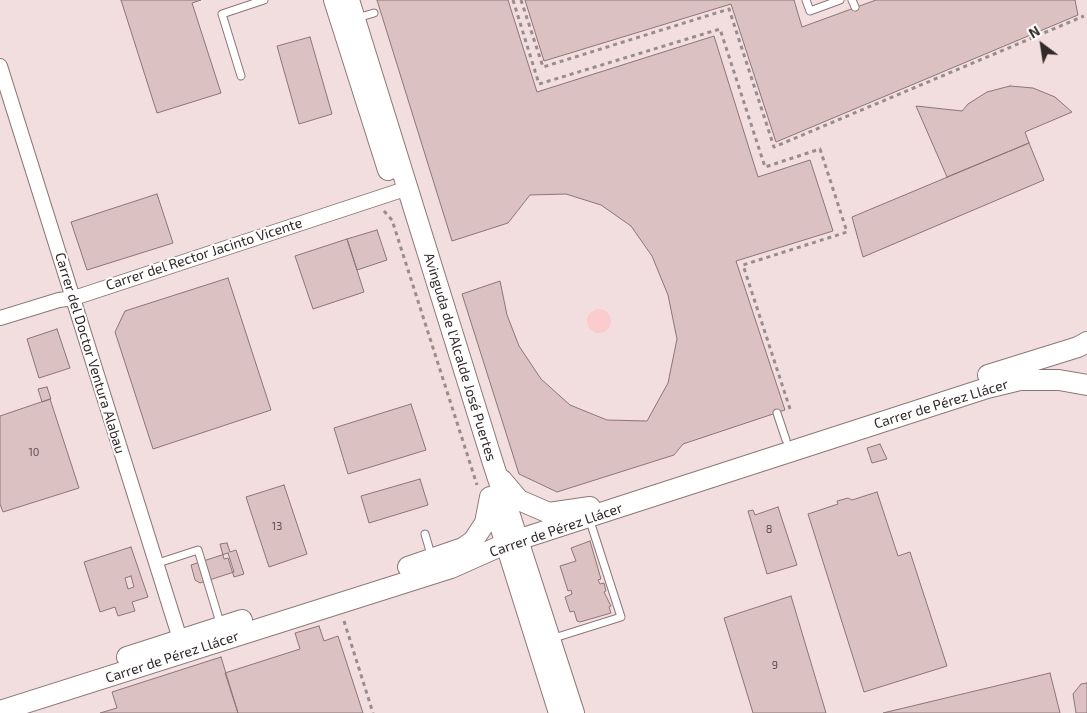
<!DOCTYPE html>
<html>
<head>
<meta charset="utf-8">
<style>
	body { margin:0 }
	#map { position:relative; width:1087px; height:713px; overflow:hidden; background:#feeeef; font-family:"Exo 2",sans-serif }
	canvas { display:block }
	.north { position:absolute; left:1017px; top:20px; width:50px; height:50px; -webkit-text-stroke:4px #fff; paint-order:stroke; rotate:329deg; font-size:14px; font-weight:700; line-height:20px; text-align:center; color:#33292a }
	.north::after { content:''; display:block; margin:auto; width:18px; height:22px; background:#33292a; clip-path:polygon(50% 0,100% 100%,50% 72%,0 100%) }
</style>
</head>
<body>
<div id="map">
<canvas width="1087" height="713"></canvas>
<div class="north">N</div>
</div>
<script>
const g = document.querySelector('canvas').getContext('2d');
g.lineJoin = 'round';
function paint(path, color) { g.fillStyle = color; g.fill(path, 'evenodd'); }
const poly = rows => new Path2D(rows.map(r => 'M' + r).join(''));
function stroke(path, color, width, dash) { g.strokeStyle = color; g.lineWidth = width; g.lineCap = dash ? 'butt' : 'round'; g.setLineDash(dash || []); g.stroke(path); }
function label(font, color, halo, rows, align = 'center') {
  g.font = font + ' "Exo 2",sans-serif'; g.lineWidth = 4; g.setLineDash([]); g.textBaseline = 'middle'; g.strokeStyle = halo; g.fillStyle = color; for (const [text, x, y, turn = 0] of rows) {
    g.save(); g.translate(x, y); g.rotate((+turn || 0) * Math.PI / 180); g.textAlign = isNaN(turn) ? turn : align; if (halo) g.strokeText(text, 0, 0); g.fillText(text, 0, 0); g.restore();
  }
}
const built = poly([
	[0,0,1087,0,1087,713,0,713]
]);
const water = poly([
	'587 321a12 12 0 1 1 24 0a12 12 0 1 1-24 0Z'
]);
const building = poly([
	[121,0,201,0,192,3,221,93,157,113,121,0],
	[377,0,508,0,537,92,714,36,758,177,810,160,833,231,736,261,785,410,683,444,674,455,557,492,519,474,462,294,500,281,507,315,519,346,541,379,570,405,607,420,647,421,668,383,677,339,668,295,652,256,631,226,601,205,566,194,530,195,508,223,452,241,377,0],
	[525,0,794,0,802,27,876,0,1075,0,1078,15,776,142,731,4,544,61,525,0],
	[310,37,332,114,299,124,277,46,310,37],
	[1010,86,1033,88,1055,97,1072,112,1025,132,1029,143,947,177,916,106,962,111,968,104,987,92,1010,86],
	[1029,143,1044,180,863,257,852,217,1029,143],
	[157,194,173,243,87,270,71,222,157,194],
	[377,230,387,260,357,270,347,239,377,230],
	[347,239,364,292,313,309,295,256,347,239],
	[228,278,271,410,153,449,115,332,125,311,228,278],
	[57,329,70,368,39,378,27,339,57,329],
	[47,387,51,399,42,402,38,389,47,387],
	[50,399,79,488,3,512,0,504,0,416,50,399],
	[411,404,426,450,348,474,334,428,411,404],
	[880,444,887,459,872,463,867,448,880,444],
	[420,479,428,505,369,523,361,496,420,479],
	[284,485,307,554,269,567,246,497,284,485],
	[877,492,898,556,910,552,947,666,864,692,808,514,838,504,837,501,848,498,852,500,877,492],
	[778,507,797,565,767,574,748,511,753,510,755,515,778,507],
	[590,541,601,579,598,580,600,584,604,583,606,591,604,592,611,606,609,607,611,613,580,622,577,621,574,611,570,612,565,597,572,594,571,590,568,591,560,566,576,561,571,548,590,541],
	[227,543,230,552,236,550,244,574,234,577,228,558,224,559,220,544,227,543],
	[131,547,148,597,132,602,135,611,118,616,115,607,100,612,84,562,131,547],
	[131,576,134,587,128,589,125,578,131,576],
	[228,553,234,572,200,583,195,580,191,565,228,553],
	[791,596,826,713,753,713,724,618,791,596],
	[319,626,324,641,338,636,363,713,238,713,225,673,300,649,295,633,319,626],
	[221,657,238,713,100,713,117,708,112,692,221,657],
	[1050,673,1060,713,883,713,1050,673],
	[1087,683,1087,713,1076,713,1073,694,1081,684,1087,683]
]);
const path = poly([
	[513,0,539,84,720,29,765,167,820,149,847,232,743,265,790,409],
	[521,0,543,67,729,9,774,147,1084,16],
	[384,211,392,220,477,485],
	[344,621,373,713]
]);
const lane = poly([
	[806,0,810,11,840,0],
	[852,0,855,7],
	[357,18,374,13],
	[241,76,222,14,264,0],
	[777,413,786,440],
	[425,534,432,558],
	[155,564,198,550,221,626],
	[551,639,621,617,589,518]
]);
const street = poly([
	[0,66,180,639],
	[0,318,59,300,74,298,408,188]
]);
const secondary = poly([
	[334,0,388,170],
	[349,0,492,460,574,713],
	[988,375,1078,347,1087,342],
	[502,480,519,500,549,513,590,507],
	[492,500,559,713],
	[408,567,463,548,473,541,485,523,490,497],
	[127,657,242,620],
	[0,711,451,568,505,544,987,388,1020,380,1059,380,1087,385]
]);
const numberNames = [
	["10",34,452],
	["13",277,526],
	["8",769,529],
	["9",775,665]
];
const streetNames = [
	["Carrer del Rector Jacinto Vicente",204,254,-18],
	["Carrer del Doctor Ventura Alabau",90,353,73],
	["Avinguda de l'Alcalde José Puertes",460,357,73],
	["Carrer de Pérez Llácer",941,404,-17],
	["Carrer de Pérez Llácer",556,530,-19],
	["Carrer de Pérez Llácer",172,657,-18]
];
paint(built, '#f3dedf');
paint(water, '#faccce');
paint(building, '#dbc1c2');
stroke(building, '#8d7677', 1);
stroke(lane, '#8e7778', 9);
stroke(street, '#8e7778', 16);
stroke(secondary, '#8e7778', 22);
stroke(path, '#998c8d', 3, [4, 4]);
stroke(lane, '#fff', 7);
stroke(street, '#fff', 14);
stroke(secondary, '#fff', 20);
label('11px', '#5d4f50', null, numberNames);
label('14px', '#33292a', '#fff', streetNames);
</script>
</body>
</html>
